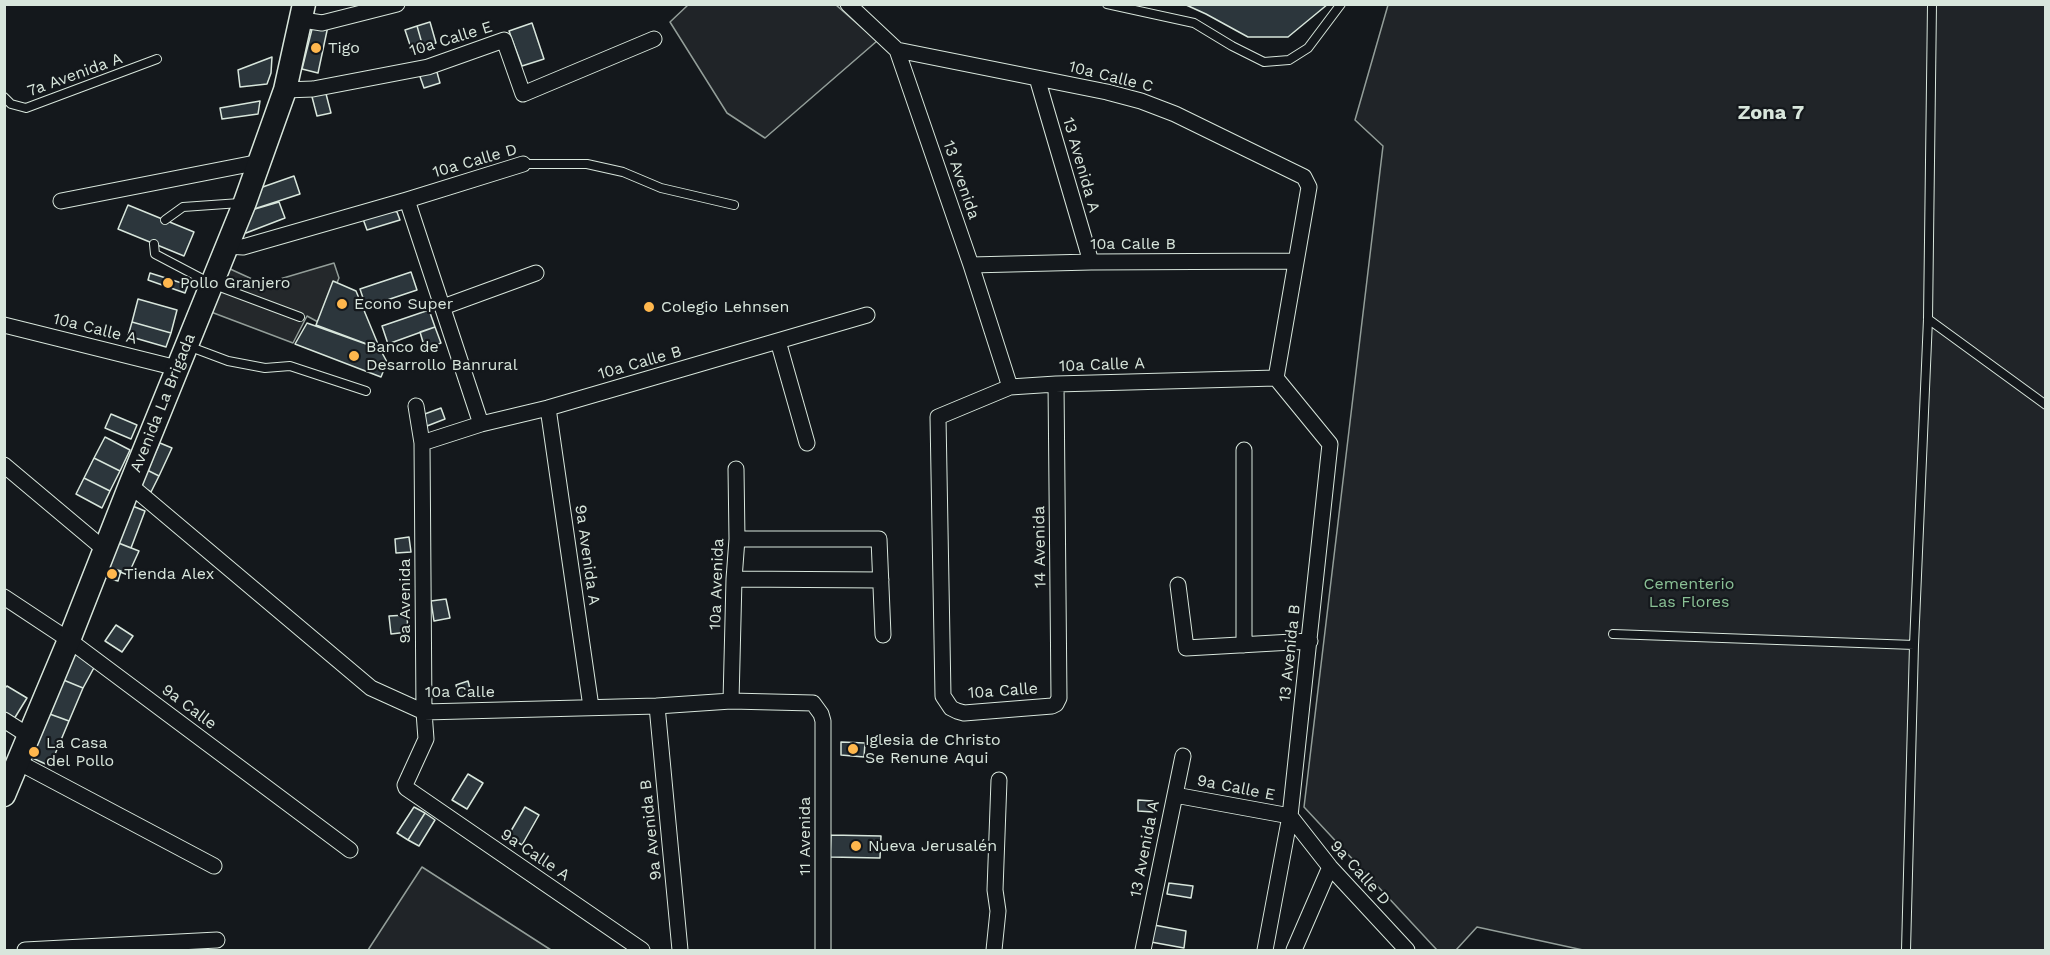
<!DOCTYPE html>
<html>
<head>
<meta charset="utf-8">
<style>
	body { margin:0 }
	#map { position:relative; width:2050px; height:955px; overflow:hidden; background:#14181c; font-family:"Work Sans",sans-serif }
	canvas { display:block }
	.frame { position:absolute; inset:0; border:6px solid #d8e6dc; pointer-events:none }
</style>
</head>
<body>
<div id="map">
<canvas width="2050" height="955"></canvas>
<div class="frame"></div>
</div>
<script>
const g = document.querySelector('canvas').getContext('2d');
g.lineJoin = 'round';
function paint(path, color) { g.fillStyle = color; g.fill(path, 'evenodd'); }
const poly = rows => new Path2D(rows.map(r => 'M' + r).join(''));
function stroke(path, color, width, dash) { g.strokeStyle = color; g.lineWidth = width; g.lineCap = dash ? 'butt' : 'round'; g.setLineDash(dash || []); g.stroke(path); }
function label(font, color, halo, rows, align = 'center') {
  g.font = font + ' "Work Sans",sans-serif'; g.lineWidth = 4.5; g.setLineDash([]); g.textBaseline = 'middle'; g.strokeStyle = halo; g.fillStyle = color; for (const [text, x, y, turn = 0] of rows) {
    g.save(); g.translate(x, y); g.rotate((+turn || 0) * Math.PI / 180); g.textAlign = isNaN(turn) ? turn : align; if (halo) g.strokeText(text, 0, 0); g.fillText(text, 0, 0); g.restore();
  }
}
const green = poly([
	[688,5,836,5,877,41,765,138,727,113,670,22,688,5],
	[1388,5,2045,5,2045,950,1583,950,1477,927,1456,950,1437,950,1304,807,1383,146,1355,120,1388,5],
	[422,867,551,950,368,950,422,867]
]);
const parking = poly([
	[334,263,339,278,320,323,307,316,293,343,211,312,228,268,263,284,334,263]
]);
const building = poly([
	[1184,4,1328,4,1288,37,1248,37,1206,14,1184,4],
	[430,22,436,43,423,47,417,26,430,22],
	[532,23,544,59,522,66,509,31,532,23],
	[313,25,328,26,318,73,302,69,313,25],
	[417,26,423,47,412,51,405,30,417,26],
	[272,57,271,73,267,84,240,87,238,70,272,57],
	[435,65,440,83,424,88,418,71,435,65],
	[325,90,331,113,317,116,311,93,325,90],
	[260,101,258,114,222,119,220,108,260,101],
	[294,176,300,194,248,211,257,189,294,176],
	[279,202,285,218,246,233,241,229,248,211,279,202],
	[128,205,194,232,184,256,118,229,128,205],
	[391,210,397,212,400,220,367,230,363,219,391,210],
	[411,272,417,290,366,307,360,289,411,272],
	[150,273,188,285,185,293,148,280,150,273],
	[333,281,356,291,380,349,316,325,333,281],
	[138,299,177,310,171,333,132,322,138,299],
	[429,310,435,327,388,344,382,326,429,310],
	[132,322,171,333,166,347,128,336,132,322],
	[307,323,380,349,387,362,381,377,295,344,307,323],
	[435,327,441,343,425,349,420,332,435,327],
	[441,408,445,419,427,426,422,415,441,408],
	[111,414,137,425,131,439,105,428,111,414],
	[105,437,130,450,120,471,94,458,105,437],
	[160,443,172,448,159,476,147,470,160,443],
	[94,458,120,471,110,491,84,478,94,458],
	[147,470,159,476,151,492,140,486,147,470],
	[84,478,110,491,102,508,76,494,84,478],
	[130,505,145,511,131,548,116,542,130,505],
	[409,537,411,552,396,553,395,539,409,537],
	[116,542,139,551,128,575,107,567,116,542],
	[107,567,121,571,118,581,103,577,107,567],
	[446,599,450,618,434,621,431,601,446,599],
	[407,615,408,632,391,634,389,616,407,615],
	[116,625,133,636,122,652,105,641,116,625],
	[74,651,96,664,83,688,61,679,74,651],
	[61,679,83,688,69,721,47,713,61,679],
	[468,681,471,693,459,696,456,685,468,681],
	[7,686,27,698,14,719,4,713,4,689,7,686],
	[47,713,69,721,50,766,28,756,47,713],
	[841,742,865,743,864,757,841,755,841,742],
	[468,774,483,783,467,809,452,800,468,774],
	[1138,800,1153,801,1153,812,1138,811,1138,800],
	[414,807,425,813,408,840,397,833,414,807],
	[525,807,539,815,522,845,508,836,525,807],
	[425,813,435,820,419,846,408,840,425,813],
	[831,835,881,836,880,858,830,857,831,835],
	[1169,883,1193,886,1191,898,1167,894,1169,883],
	[1154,925,1186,931,1184,948,1151,942,1154,925]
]);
const service = poly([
	[1107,4,1194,23,1232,46,1264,62,1289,60,1308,48,1341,4],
	[4,97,11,104,26,108,157,59],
	[523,164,587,164,623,172,661,188,734,205],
	[165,220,183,207,240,203],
	[154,244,155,254,212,284,300,317],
	[1928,319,2046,405],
	[188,346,228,361,265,368,290,366,366,391],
	[1613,634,1914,645],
	[1906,950,1914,645,1928,319,1932,4]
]);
const minor = poly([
	[848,4,897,50,971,265,1010,387],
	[303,20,322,23,397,4],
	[897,50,1107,92,1141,101,1175,114,1304,177,1309,187,1276,378],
	[1037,78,1091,262],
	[285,90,313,89,428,67,504,40,523,94,654,39],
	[407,200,481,424],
	[61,201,260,162],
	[227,246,243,247,407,200,523,164],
	[971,265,1091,262,1295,261],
	[443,307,536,273],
	[4,325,177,368],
	[778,341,807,443],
	[1056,384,1059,698,1056,704,1052,706,964,713,957,711,951,708,943,696,938,417,1010,387,1056,384,1276,378],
	[416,406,422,443,424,712,426,739,405,785,406,788,642,950],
	[548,408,591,707],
	[422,443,481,424,548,408,867,315],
	[4,465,104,549],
	[130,485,371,688,424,712,657,706,731,701,813,703,821,714,823,721,823,950],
	[737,539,879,539,883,635],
	[734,579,881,580],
	[1178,585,1186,648,1310,641],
	[4,597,69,640,350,850],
	[1244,645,1244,450],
	[731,701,734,579,737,539,736,469],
	[657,706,680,950],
	[4,720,29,736],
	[18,762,214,866],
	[1175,795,1290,816,1330,867,1407,950],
	[25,950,217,940],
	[994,950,998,911,995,890,999,780],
	[1143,950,1183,756],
	[1265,950,1290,816,1330,444,1276,378],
	[1294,950,1330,867]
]);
const secondary = poly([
	[4,795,69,640,130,485,245,202,285,90,304,4]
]);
const markers = [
	[316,48,6,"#ffb74d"],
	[168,283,6,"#ffb74d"],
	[342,304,6,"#ffb74d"],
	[649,307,6,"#ffb74d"],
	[354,356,6,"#ffb74d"],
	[112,574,6,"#ffb74d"],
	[853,749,6,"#ffb74d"],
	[34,752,6,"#ffb74d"],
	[856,846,6,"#ffb74d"]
];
const streetNames = [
	["10a Calle E",451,39,-17],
	["7a Avenida A",75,75,-20],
	["10a Calle C",1111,77,14],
	["10a Calle D",475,161,-16],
	["13 Avenida A",1081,165,74],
	["13 Avenida",961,180,71],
	["10a Calle B",1133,244],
	["10a Calle A",95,329,14],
	["10a Calle B",640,363,-16],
	["10a Calle A",1102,365,-2],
	["Avenida La Brigada",163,403,-68],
	["14 Avenida",1040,547,-91],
	["9a Avenida A",587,555,82],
	["10a Avenida",717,584,-88],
	["9a Avenida",405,601,-90],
	["13 Avenida B",1290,653,-84],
	["10a Calle",1003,691,-4],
	["10a Calle",460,692],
	["9a Calle",189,707,37],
	["9a Calle E",1236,788,11],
	["9a Avenida B",651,830,-96],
	["11 Avenida",805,836,-90],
	["13 Avenida A",1145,849,-79],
	["9a Calle A",535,855,34],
	["9a Calle D",1360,873,48]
];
const poiNames = [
	["Tigo",328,48],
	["Pollo Granjero",180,283],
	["Econo Super",354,304],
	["Colegio Lehnsen",661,307],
	["Banco de",366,347],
	["Desarrollo Banrural",366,365],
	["Tienda Alex",124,574],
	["Iglesia de Christo",865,740],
	["Se Renune Aqui",865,758],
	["La Casa",46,743],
	["del Pollo",46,761],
	["Nueva Jerusalén",868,846]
];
const parkNames = [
	["Cementerio",1689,584],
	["Las Flores",1689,602]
];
const quarterNames = [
	["Zona 7",1771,113]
];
paint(green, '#202428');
stroke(green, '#939e99', 1.5);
paint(parking, '#24282b');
stroke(parking, '#939e99', 1.5);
paint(building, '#2c363c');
stroke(building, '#d8e6dc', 1.5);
stroke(service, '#d8e6dc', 10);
stroke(minor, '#d8e6dc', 17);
stroke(secondary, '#d8e6dc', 25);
stroke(service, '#14181c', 8);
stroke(minor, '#14181c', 15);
stroke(secondary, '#14181c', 22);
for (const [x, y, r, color] of markers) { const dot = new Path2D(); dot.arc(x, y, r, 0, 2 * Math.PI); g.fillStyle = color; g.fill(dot); stroke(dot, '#14181c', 2); }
label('16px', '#d8e6dc', '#14181c', streetNames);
label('16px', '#d8e6dc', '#14181c', poiNames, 'left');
label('16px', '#8ac095', '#14181c', parkNames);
label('bold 20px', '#d8e6dc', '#14181c', quarterNames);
</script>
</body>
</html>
